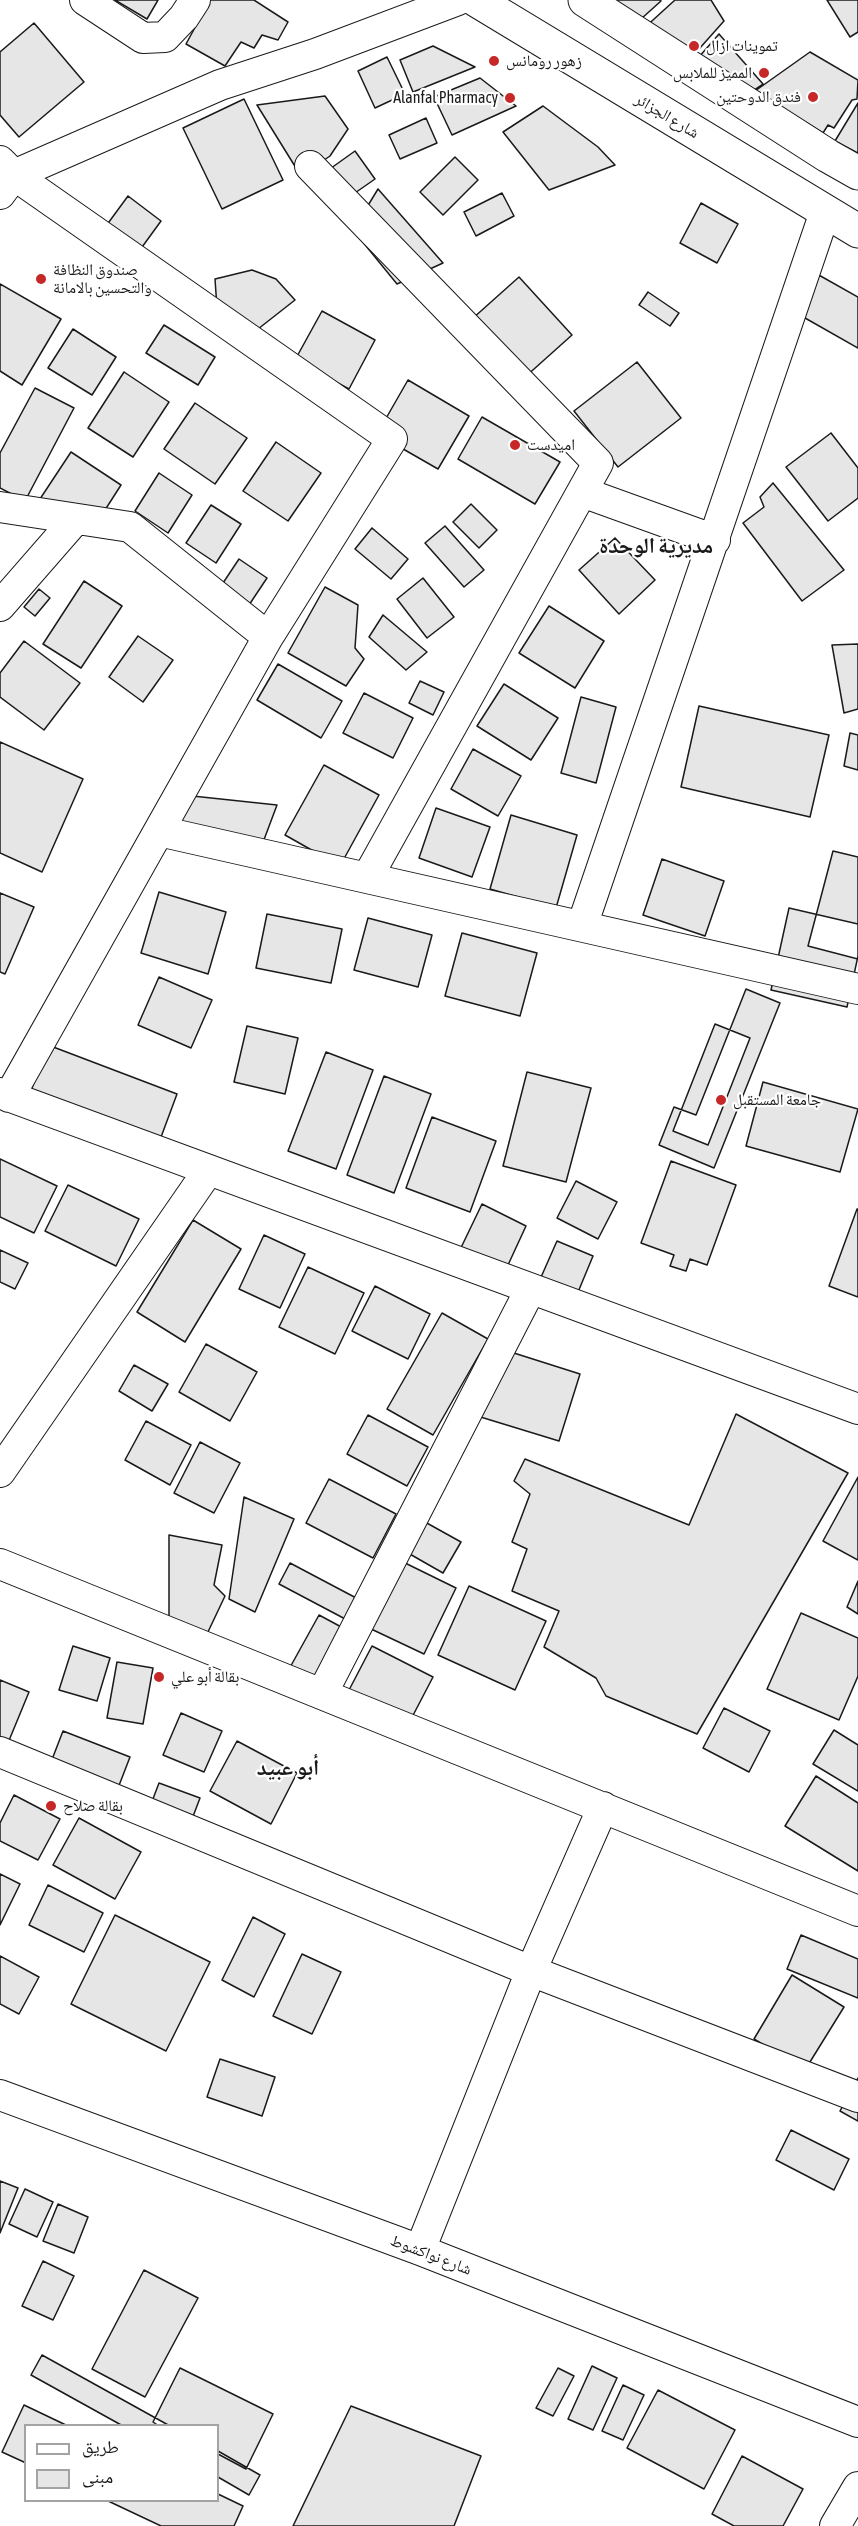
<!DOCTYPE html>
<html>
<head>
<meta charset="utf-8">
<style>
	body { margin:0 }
	#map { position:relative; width:858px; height:2526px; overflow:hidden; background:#fff; font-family:"Asap Condensed","Noto Naskh Arabic",sans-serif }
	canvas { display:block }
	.legend { position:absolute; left:24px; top:2424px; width:195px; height:78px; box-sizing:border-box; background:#fff; border:2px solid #a3a3a3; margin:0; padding:8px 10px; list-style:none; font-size:18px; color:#1a1a1a }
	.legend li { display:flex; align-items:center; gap:12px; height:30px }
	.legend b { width:30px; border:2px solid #a3a3a3 }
</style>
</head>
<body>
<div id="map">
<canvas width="858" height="2526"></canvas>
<ul class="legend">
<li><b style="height:8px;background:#fff"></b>طريق</li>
<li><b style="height:16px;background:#e6e6e6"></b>مبنى</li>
</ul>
</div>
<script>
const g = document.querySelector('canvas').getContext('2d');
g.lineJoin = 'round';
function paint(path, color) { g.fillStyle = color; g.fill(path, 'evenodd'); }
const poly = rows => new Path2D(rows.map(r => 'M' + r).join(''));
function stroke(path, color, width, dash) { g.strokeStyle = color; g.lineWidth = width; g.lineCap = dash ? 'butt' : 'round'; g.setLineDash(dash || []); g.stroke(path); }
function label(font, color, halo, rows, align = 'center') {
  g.font = font + ' "Asap Condensed","Noto Naskh Arabic",sans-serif'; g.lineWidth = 4.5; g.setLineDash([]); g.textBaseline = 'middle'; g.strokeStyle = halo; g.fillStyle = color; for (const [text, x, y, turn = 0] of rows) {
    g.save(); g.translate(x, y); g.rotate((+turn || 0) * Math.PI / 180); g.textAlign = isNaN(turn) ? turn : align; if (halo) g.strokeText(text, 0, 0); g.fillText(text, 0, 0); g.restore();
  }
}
const building = poly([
	[115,0,158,0,147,19,115,0],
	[210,0,254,0,288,22,278,40,262,35,254,48,241,42,225,66,186,44,210,0],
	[611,0,660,0,661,1,641,19,611,0],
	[675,0,711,0,724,21,691,58,642,30,675,0],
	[827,0,858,0,858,32,850,37,827,0],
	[34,23,84,82,19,137,0,115,0,52,34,23],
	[719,34,763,84,745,96,692,65,719,34],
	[433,46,475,67,413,92,400,60,433,46],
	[810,52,858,80,857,99,852,100,834,128,828,125,823,133,755,91,810,52],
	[387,57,405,94,375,108,358,71,387,57],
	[480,78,516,106,452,135,434,97,480,78],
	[325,96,348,129,330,156,301,176,257,105,325,96],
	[244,99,283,180,222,209,183,128,244,99],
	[858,103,858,153,835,141,858,103],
	[543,106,598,147,615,165,549,190,503,132,543,106],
	[426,118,437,143,400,159,389,135,426,118],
	[355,151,375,179,332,209,313,181,355,151],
	[455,157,478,180,443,215,420,192,455,157],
	[378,189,443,263,397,284,353,230,378,189],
	[502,193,514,216,476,236,464,212,502,193],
	[128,196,161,221,129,265,95,241,128,196],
	[701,203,738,224,717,263,680,243,701,203],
	[252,270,276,279,295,300,244,340,217,308,215,279,252,270],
	[817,274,858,297,858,348,798,314,817,274],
	[519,277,572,335,524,378,472,319,519,277],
	[0,284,61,319,22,385,0,371,0,284],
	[648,292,679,313,670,326,639,305,648,292],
	[322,311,375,340,349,389,295,360,322,311],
	[164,325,215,357,198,385,146,353,164,325],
	[73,329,116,357,92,395,48,368,73,329],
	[637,362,681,418,618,467,574,411,637,362],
	[124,372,169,402,133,457,88,428,124,372],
	[408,380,469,416,438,469,377,434,408,380],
	[35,388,74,408,25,501,0,488,0,453,35,388],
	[195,403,247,438,215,484,164,449,195,403],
	[482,417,560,462,535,504,458,459,482,417],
	[831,433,858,468,858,498,828,521,786,467,831,433],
	[276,442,321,473,288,521,243,491,276,442],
	[71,452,121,485,89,535,38,502,71,452],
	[159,473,192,495,168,533,135,511,159,473],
	[773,483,844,570,802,601,743,523,764,507,760,497,773,483],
	[471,504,497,530,479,548,453,522,471,504],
	[211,505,241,524,216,563,186,543,211,505],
	[445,526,484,570,464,587,425,543,445,526],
	[372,528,408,559,391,579,355,549,372,528],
	[615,538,655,580,619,614,579,570,615,538],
	[239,559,267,578,245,611,217,592,239,559],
	[423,578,454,617,427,638,397,599,423,578],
	[84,581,122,606,81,668,43,644,84,581],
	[325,587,358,605,355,648,364,659,346,686,288,653,325,587],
	[39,589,50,598,35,616,24,607,39,589],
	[549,606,604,641,575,688,519,653,549,606],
	[383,615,427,652,406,670,369,637,383,615],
	[138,636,173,660,143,702,109,677,138,636],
	[24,641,80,683,44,730,0,697,0,673,24,641],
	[858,644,858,709,844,713,832,645,858,644],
	[278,664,342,701,321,738,257,700,278,664],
	[420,681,444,692,433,715,409,703,420,681],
	[504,684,558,718,531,760,477,726,504,684],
	[364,693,413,718,393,758,343,733,364,693],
	[581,697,616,707,596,783,561,773,581,697],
	[699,706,829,735,810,817,681,787,699,706],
	[850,733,858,735,858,770,844,766,850,733],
	[0,742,83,779,42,872,0,853,0,742],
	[473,749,521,776,498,816,451,789,473,749],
	[324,765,379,795,340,866,285,835,324,765],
	[183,795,277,805,262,845,174,847,183,795],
	[436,808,490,827,472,877,419,858,436,808],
	[511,815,577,835,556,908,490,889,511,815],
	[833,851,858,857,858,959,808,946,833,851],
	[662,859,724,881,705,936,643,915,662,859],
	[159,892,226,912,208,974,141,953,159,892],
	[0,893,34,907,5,974,0,972,0,893],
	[789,908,858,924,858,956,847,1007,771,990,789,908],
	[267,914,342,929,331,983,256,968,267,914],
	[368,918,432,935,418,987,354,970,368,918],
	[462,933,537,953,520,1016,445,996,462,933],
	[159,977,212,1000,191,1048,138,1025,159,977],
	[746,989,780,1003,714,1168,659,1145,674,1107,696,1115,746,989],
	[715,1024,750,1038,708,1145,673,1131,715,1024],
	[247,1026,298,1038,285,1094,234,1082,247,1026],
	[48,1045,177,1094,151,1164,22,1115,48,1045],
	[326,1052,373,1070,336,1169,288,1151,326,1052],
	[527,1072,591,1088,566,1182,503,1166,527,1072],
	[384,1076,431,1094,394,1193,347,1175,384,1076],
	[763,1082,858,1109,840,1172,746,1146,763,1082],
	[432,1117,496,1141,470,1212,406,1188,432,1117],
	[0,1159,57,1186,34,1233,0,1217,0,1159],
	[671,1161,736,1185,707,1265,690,1259,686,1271,670,1266,674,1255,641,1243,671,1161],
	[576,1181,617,1202,598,1239,557,1218,576,1181],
	[68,1185,139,1219,116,1266,45,1231,68,1185],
	[482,1204,526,1226,502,1278,457,1256,482,1204],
	[857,1209,858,1209,858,1297,829,1286,857,1209],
	[193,1220,241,1249,185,1342,137,1312,193,1220],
	[264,1235,305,1254,280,1308,239,1289,264,1235],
	[557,1241,593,1256,571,1309,534,1293,557,1241],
	[0,1250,28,1263,15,1289,0,1282,0,1250],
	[308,1267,364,1293,335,1354,279,1327,308,1267],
	[375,1286,430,1314,408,1359,352,1331,375,1286],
	[442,1313,488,1339,433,1435,387,1409,442,1313],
	[206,1344,257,1372,230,1421,179,1392,206,1344],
	[495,1347,580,1374,559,1441,474,1415,495,1347],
	[134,1365,168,1384,152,1411,119,1391,134,1365],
	[736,1414,848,1473,697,1734,606,1696,596,1678,544,1647,559,1611,512,1591,527,1549,512,1542,530,1494,514,1481,525,1459,689,1525,736,1414],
	[368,1415,428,1447,407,1486,347,1454,368,1415],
	[146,1421,191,1445,170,1485,125,1460,146,1421],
	[200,1442,240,1463,214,1513,174,1493,200,1442],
	[858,1477,858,1560,823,1541,858,1477],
	[329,1479,396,1514,373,1558,306,1523,329,1479],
	[244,1497,294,1519,255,1612,229,1599,244,1497],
	[425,1522,461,1542,443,1573,408,1553,425,1522],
	[169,1535,222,1545,214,1585,225,1596,207,1634,169,1624,169,1535],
	[401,1561,456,1588,424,1654,369,1628,401,1561],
	[290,1563,360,1600,349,1621,279,1584,290,1563],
	[858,1581,858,1614,847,1607,858,1581],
	[469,1586,546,1621,515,1690,438,1655,469,1586],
	[801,1613,858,1638,858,1676,839,1720,767,1689,801,1613],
	[319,1615,345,1629,315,1685,288,1671,319,1615],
	[73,1646,110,1658,97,1701,59,1690,73,1646],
	[372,1646,433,1677,409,1723,348,1692,372,1646],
	[117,1662,153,1668,143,1724,107,1718,117,1662],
	[0,1680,29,1692,3,1755,0,1753,0,1680],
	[724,1708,770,1731,749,1772,703,1748,724,1708],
	[181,1713,222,1731,204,1772,163,1755,181,1713],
	[834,1730,858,1745,858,1791,813,1764,834,1730],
	[63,1731,130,1757,113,1801,46,1775,63,1731],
	[237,1741,297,1773,271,1824,210,1791,237,1741],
	[816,1776,858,1803,858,1871,785,1826,816,1776],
	[159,1783,200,1798,189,1827,148,1812,159,1783],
	[14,1795,60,1819,38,1860,0,1841,0,1823,14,1795],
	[79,1818,141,1852,115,1899,53,1865,79,1818],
	[0,1874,20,1884,0,1925,0,1874],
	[48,1885,103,1913,84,1952,29,1925,48,1885],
	[115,1915,210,1962,166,2051,71,2004,115,1915],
	[253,1917,285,1934,254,1997,222,1980,253,1917],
	[801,1935,858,1959,858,1998,787,1969,801,1935],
	[302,1954,341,1972,312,2034,273,2016,302,1954],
	[0,1956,39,1977,19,2014,0,2004,0,1956],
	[792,1975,844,2007,805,2070,754,2039,792,1975],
	[220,2059,275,2077,262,2116,207,2097,220,2059],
	[858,2078,858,2121,840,2111,858,2078],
	[791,2130,849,2159,834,2190,776,2160,791,2130],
	[0,2181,18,2188,0,2233,0,2181],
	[25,2189,53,2202,37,2237,9,2224,25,2189],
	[58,2204,88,2217,74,2253,43,2241,58,2204],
	[43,2261,74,2276,53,2320,22,2306,43,2261],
	[144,2270,198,2298,145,2397,92,2369,144,2270],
	[42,2355,170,2426,123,2426,31,2375,42,2355],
	[592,2366,617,2378,593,2430,568,2419,592,2366],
	[180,2368,273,2414,246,2469,218,2454,218,2426,159,2426,153,2422,180,2368],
	[558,2368,574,2376,553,2416,536,2408,558,2368],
	[623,2385,644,2395,623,2440,602,2431,623,2385],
	[658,2390,735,2430,704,2489,627,2448,658,2390],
	[24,2405,68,2426,26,2426,26,2463,2,2452,24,2405],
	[351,2406,481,2456,454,2526,293,2526,351,2406],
	[218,2451,260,2475,249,2495,218,2477,218,2451],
	[742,2456,803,2489,783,2526,734,2526,712,2514,742,2456],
	[218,2494,243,2506,234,2526,161,2526,106,2500,218,2500,218,2494]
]);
const minor = poly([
	[85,0,143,38,165,37,184,17,195,0],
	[0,161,14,175,392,439,268,637,9,1097],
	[310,166,598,463,367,878],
	[0,194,14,175,220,85,315,54,458,0],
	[582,492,715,540],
	[0,507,130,527,268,637],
	[0,606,75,520],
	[159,831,858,989],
	[582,926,825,212],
	[0,1093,858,1409],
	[0,1472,208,1171],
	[0,1564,858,1911],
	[322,1694,530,1290],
	[0,1752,531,1971,858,2097],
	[0,2095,420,2250,858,2422],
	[420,2250,531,1971,603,1807],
	[835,2526,858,2487]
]);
const major = poly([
	[476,0,858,231],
	[585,0,828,156,858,173]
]);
const markers = [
	[694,46,6,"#c62828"],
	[494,61,6,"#c62828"],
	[764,73,6,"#c62828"],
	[813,97,6,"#c62828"],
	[510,98,6,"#c62828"],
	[41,279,6,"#c62828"],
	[515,445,6,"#c62828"],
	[721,1100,6,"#c62828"],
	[159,1677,6,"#c62828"],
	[51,1806,6,"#c62828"]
];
const poiNames = [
	["تموينات ازال",706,46],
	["زهور رومانس",506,61],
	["المميز للملابس",752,73,"right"],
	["فندق الدوحتين",801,97,"right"],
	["Alanfal Pharmacy",498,98,"right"],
	["صندوق النظافة",53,270],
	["والتحسين بالامانة",53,288],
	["اميدست",527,445],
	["جامعة المستقبل",733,1100],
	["بقالة أبو علي",171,1677],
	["بقالة صلاح",63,1806]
];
const streetNames = [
	["شارع الجزائر",667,116,31],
	["شارع نواكشوط",431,2255,21]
];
const districtNames = [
	["مديرية الوحدة",656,546],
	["أبو عبيد",288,1768]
];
paint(building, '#e6e6e6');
stroke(building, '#1a1a1a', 1.5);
stroke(minor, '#1a1a1a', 32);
stroke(major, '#1a1a1a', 35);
stroke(minor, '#fff', 30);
stroke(major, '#fff', 33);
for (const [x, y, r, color] of markers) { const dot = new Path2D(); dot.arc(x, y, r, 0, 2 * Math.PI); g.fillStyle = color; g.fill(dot); stroke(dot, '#fff', 2); }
label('16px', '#1a1a1a', '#fff', poiNames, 'left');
label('16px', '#1a1a1a', '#fff', streetNames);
label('bold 22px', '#1a1a1a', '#fff', districtNames);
</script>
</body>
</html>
